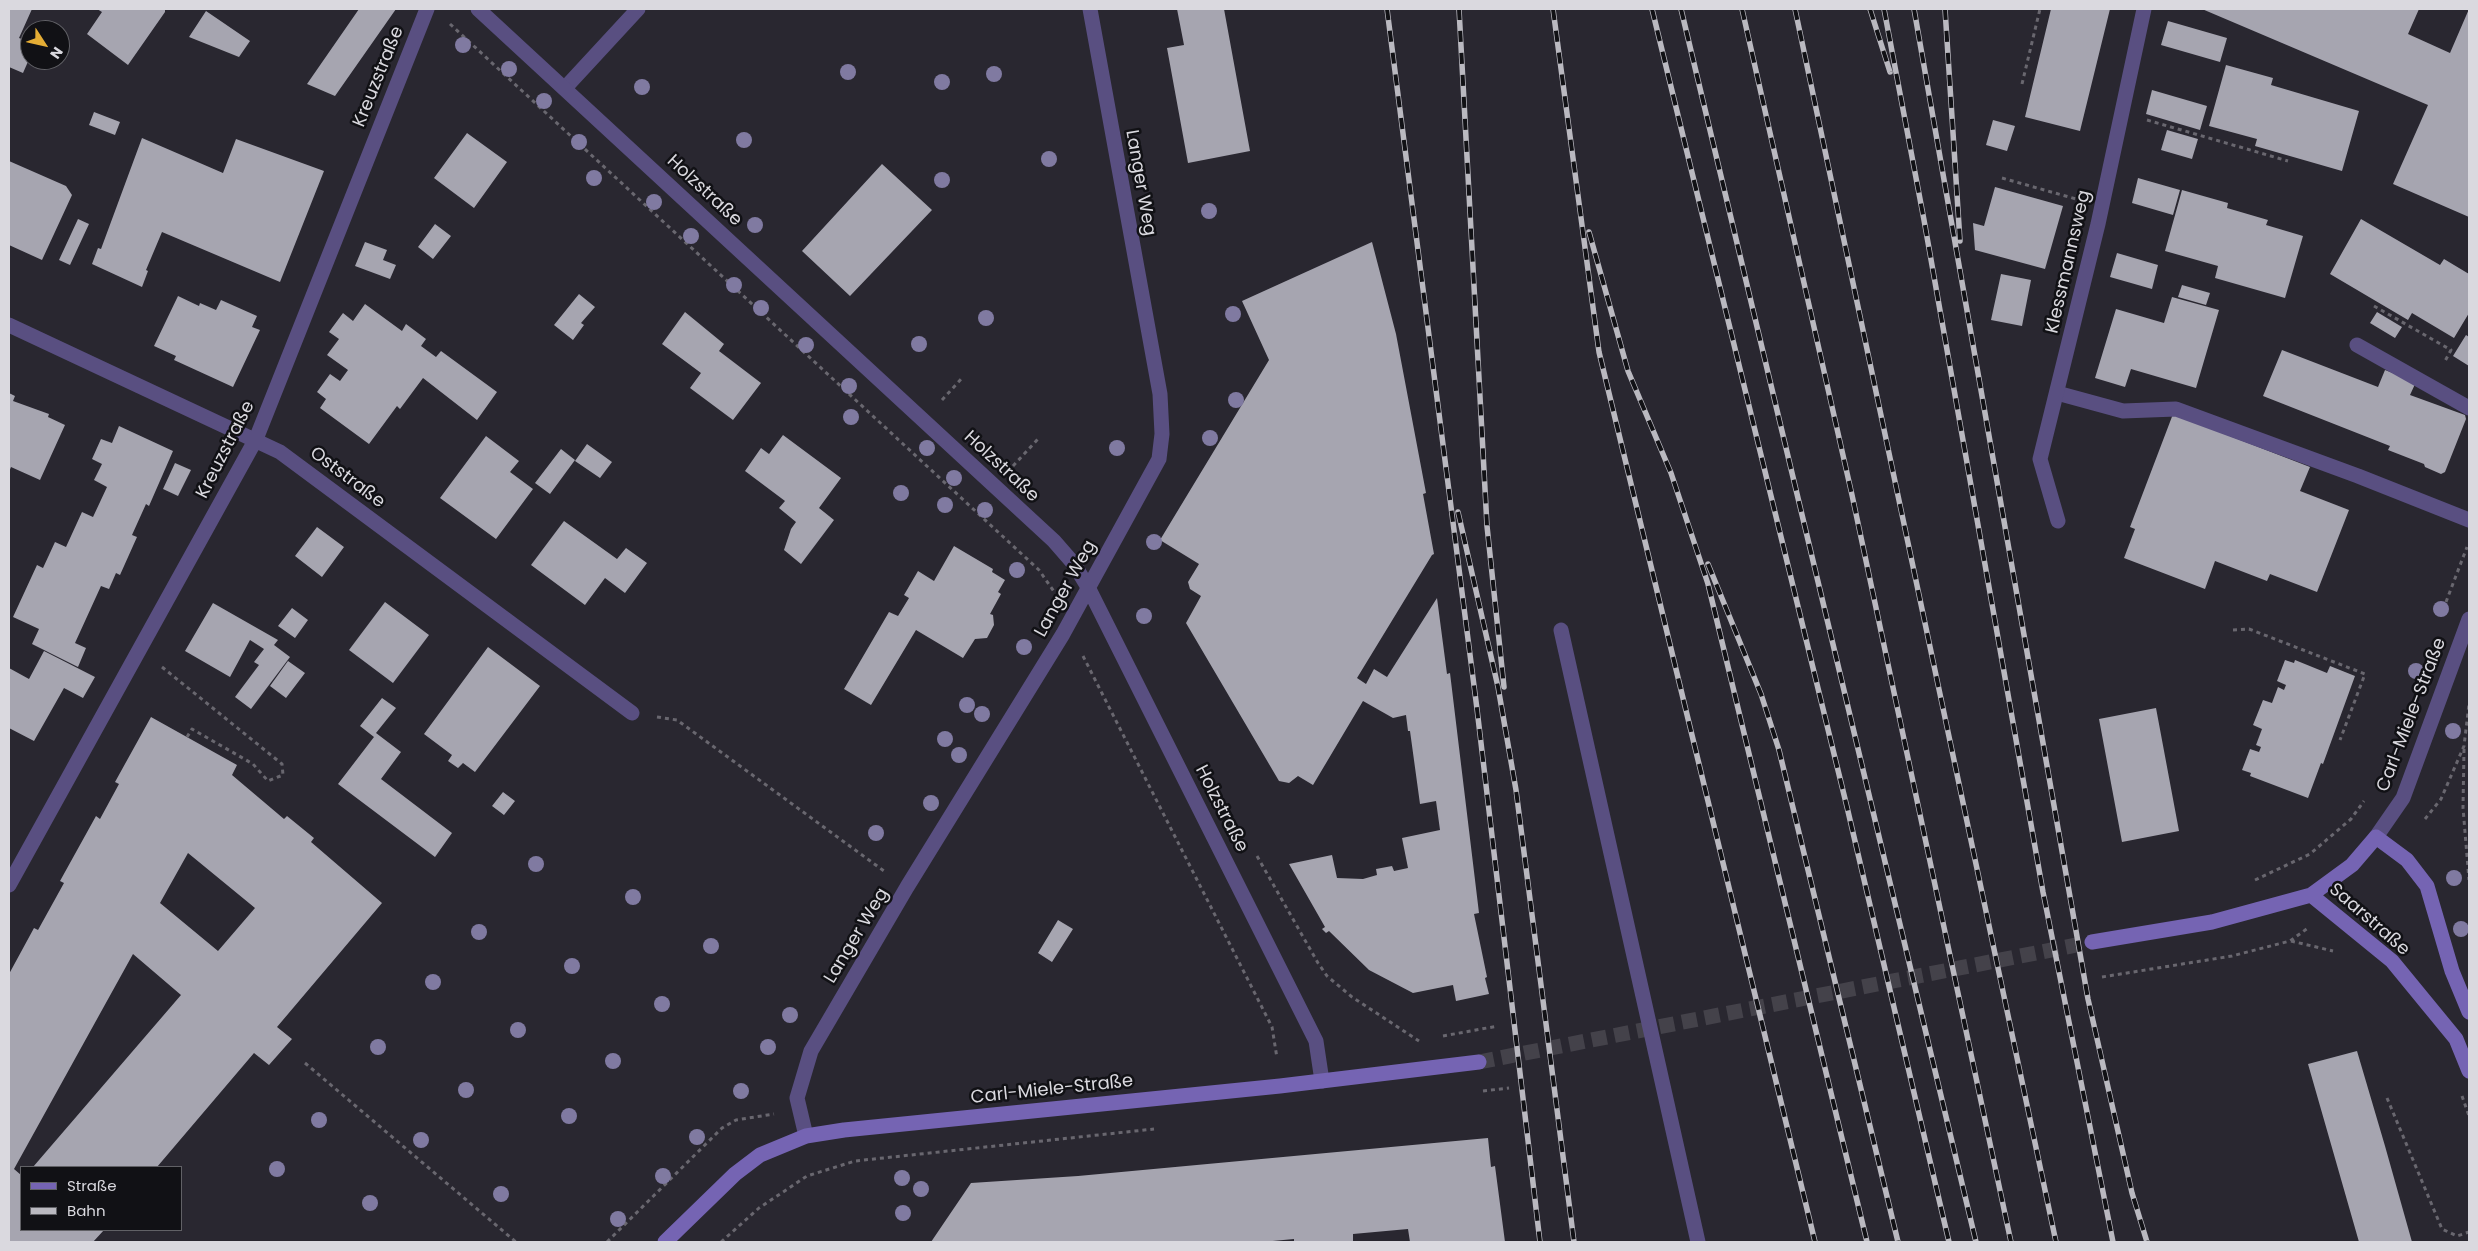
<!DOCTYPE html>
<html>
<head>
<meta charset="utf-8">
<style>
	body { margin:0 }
	#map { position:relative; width:2478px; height:1251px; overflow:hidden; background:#292730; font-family:Poppins,sans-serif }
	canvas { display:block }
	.frame { position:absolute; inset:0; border:10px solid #dad9df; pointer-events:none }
	.legend { position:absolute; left:20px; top:1166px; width:162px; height:65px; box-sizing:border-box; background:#111115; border:1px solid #616166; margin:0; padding:6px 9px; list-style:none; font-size:15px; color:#dad9df }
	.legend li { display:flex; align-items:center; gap:10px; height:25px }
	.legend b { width:25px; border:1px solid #616166 }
	.north { position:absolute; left:20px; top:20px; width:50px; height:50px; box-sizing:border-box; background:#111115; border:1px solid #616166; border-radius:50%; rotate:125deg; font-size:14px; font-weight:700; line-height:20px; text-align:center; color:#dad9df }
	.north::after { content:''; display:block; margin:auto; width:18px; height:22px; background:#e5ad35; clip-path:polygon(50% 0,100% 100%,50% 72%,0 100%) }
</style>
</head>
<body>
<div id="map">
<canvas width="2478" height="1251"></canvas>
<div class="frame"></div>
<ul class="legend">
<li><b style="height:6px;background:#7564b3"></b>Straße</li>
<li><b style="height:6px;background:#bab9c0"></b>Bahn</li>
</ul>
<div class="north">N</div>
</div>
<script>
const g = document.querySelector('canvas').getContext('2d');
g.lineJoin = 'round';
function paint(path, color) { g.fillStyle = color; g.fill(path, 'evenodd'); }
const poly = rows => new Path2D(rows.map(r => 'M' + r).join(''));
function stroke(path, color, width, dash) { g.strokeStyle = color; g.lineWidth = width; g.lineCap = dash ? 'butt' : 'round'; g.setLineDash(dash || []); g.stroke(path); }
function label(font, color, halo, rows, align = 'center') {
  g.font = font + ' Poppins,sans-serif'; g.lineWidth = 5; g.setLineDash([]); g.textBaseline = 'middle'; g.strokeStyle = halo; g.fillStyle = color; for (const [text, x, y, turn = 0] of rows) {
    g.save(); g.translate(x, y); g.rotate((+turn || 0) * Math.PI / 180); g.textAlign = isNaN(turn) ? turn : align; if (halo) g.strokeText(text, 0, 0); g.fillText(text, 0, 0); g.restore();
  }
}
const building = poly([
	[9,9,32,9,19,38,30,42,30,57,23,73,9,67],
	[97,9,165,9,165,12,128,65,87,34,102,12],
	[359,9,396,9,335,96,307,84],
	[1177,9,1224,9,1250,151,1188,163,1167,48,1184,45],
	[2051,9,2110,9,2080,131,2025,117],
	[2202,9,2419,9,2408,34,2450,53,2469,9,2469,217,2393,184,2428,105],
	[206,11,250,41,239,57,189,37],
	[2168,21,2227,38,2220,62,2161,45],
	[2226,65,2273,78,2271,85,2359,111,2342,171,2255,146,2257,139,2209,126],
	[2152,90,2207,106,2200,130,2146,114],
	[94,112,120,122,115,135,89,125],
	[1993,120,2015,126,2007,151,1986,145],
	[2167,130,2198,139,2192,159,2161,150],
	[467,133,507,162,474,208,434,178],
	[142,138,223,173,236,139,324,171,280,282,162,232,146,270,148,271,142,287,92,264,98,248,101,249],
	[9,161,66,186,72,195,42,260,9,245],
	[882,164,932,210,850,296,802,251],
	[2138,178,2180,190,2173,215,2132,203],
	[1995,187,2063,206,2045,269,1975,250,1973,223,1984,226],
	[2182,190,2228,203,2227,208,2268,220,2266,225,2303,236,2285,298,2215,278,2218,266,2165,251],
	[78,219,89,224,70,265,59,260],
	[2361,219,2440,265,2444,259,2469,274,2469,313,2454,338,2412,313,2408,320,2330,274],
	[435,224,451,236,433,259,418,247],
	[365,242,387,250,383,260,396,265,390,279,355,266],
	[1372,242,1396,334,1426,493,1423,494,1434,554,1432,555,1357,678,1366,684,1374,669,1387,677,1437,598,1447,674,1450,673,1479,913,1474,914,1487,977,1485,978,1489,994,1456,1001,1453,985,1413,993,1369,970,1329,931,1326,933,1322,929,1325,927,1289,864,1332,855,1337,878,1363,879,1377,875,1376,869,1392,866,1394,871,1408,868,1402,838,1440,830,1436,801,1420,804,1410,731,1408,731,1406,715,1393,718,1363,701,1313,785,1298,776,1289,783,1279,781,1186,623,1201,596,1190,589,1188,582,1199,564,1160,540,1269,360,1242,301],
	[2117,253,2158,265,2152,289,2110,277],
	[2001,274,2031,280,2022,326,1991,320],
	[2182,285,2210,293,2206,305,2178,297],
	[579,294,595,307,581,323,584,325,573,340,554,325],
	[178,296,199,306,200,303,216,310,221,300,257,316,252,327,260,330,233,387,174,360,176,356,154,346],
	[2172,297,2219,310,2196,388,2131,369,2125,387,2095,378,2116,309,2164,323],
	[365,304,402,331,406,324,426,339,421,346,436,357,441,351,497,392,477,420,423,378,400,409,397,406,369,444,320,408,326,399,317,392,330,374,340,381,348,370,327,355,339,339,329,332,343,313,353,321],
	[685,312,724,344,719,351,761,383,733,420,690,388,701,373,662,344],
	[2377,312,2402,327,2395,338,2370,323],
	[2466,335,2469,337,2469,366,2453,356],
	[2282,350,2378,387,2385,370,2416,382,2410,395,2465,415,2466,419,2445,472,2441,474,2425,467,2424,464,2388,450,2390,446,2263,396],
	[9,393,15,396,13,401,49,414,48,417,65,425,40,480,11,467,9,472],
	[2173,414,2310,467,2300,491,2349,510,2317,592,2270,574,2267,581,2215,561,2205,589,2124,558,2135,529,2130,527],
	[119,426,173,451,149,506,146,504,132,535,137,537,120,575,116,573,109,589,101,586,75,643,86,648,78,667,32,644,39,629,13,617,37,565,43,568,55,542,66,547,82,512,93,517,107,487,94,480,102,464,92,459,101,439,112,443],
	[783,435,841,478,819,508,834,520,801,564,784,550,791,529,796,522,779,508,785,501,745,471,761,448,769,454],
	[486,436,519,461,510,472,533,489,496,539,440,498],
	[587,444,612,462,600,478,575,461],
	[561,449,575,460,550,494,535,483],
	[175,463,191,470,178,496,163,489],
	[564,521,617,559,626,548,647,563,625,593,605,578,585,605,531,565],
	[317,527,344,547,322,577,295,556],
	[954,546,993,569,992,572,1005,580,998,592,1001,594,990,614,993,615,994,625,987,638,975,639,963,658,916,630,871,705,844,689,889,612,898,616,909,598,904,595,918,571,934,581],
	[385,602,429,635,393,683,349,650],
	[213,603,278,640,274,645,290,657,251,709,235,697,259,665,254,662,264,649,250,640,230,677,185,651],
	[292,608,308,620,295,638,278,626],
	[488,647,540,686,475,772,463,763,458,768,448,761,452,755,424,734],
	[44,651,95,677,83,698,64,688,34,741,9,728,9,668,29,679],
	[2285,660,2294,663,2295,660,2327,673,2330,666,2355,676,2323,764,2321,763,2308,798,2250,776,2251,773,2242,770,2250,749,2259,752,2261,747,2256,745,2262,729,2253,725,2263,700,2272,703,2278,687,2284,690,2286,685,2277,681],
	[288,661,305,673,286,698,270,686],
	[382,698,396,708,376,733,401,752,381,779,452,833,435,857,338,784,374,737,360,726],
	[2156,708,2179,831,2122,842,2099,719],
	[151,717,237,765,232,775,284,819,287,816,314,838,311,842,382,903,277,1027,292,1039,269,1065,254,1053,157,1167,33,1167,181,995,133,954,14,1169,21,1175,21,1230,104,1230,93,1242,10,1242,9,974,34,928,38,930,64,883,60,881,96,816,100,819,119,784,115,782],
	[188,853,255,908,218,951,160,903],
	[503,792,515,801,504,815,492,806],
	[1058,920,1073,929,1052,962,1038,953],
	[2357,1051,2385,1146,2412,1242,2359,1242,2308,1064],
	[1488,1138,1491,1167,1495,1166,1505,1242,1410,1242,1408,1229,1353,1234,1353,1242,1294,1242,1294,1239,1262,1242,931,1242,971,1183,1078,1176]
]);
const secondaryTunnel = poly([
	[1479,1062,2092,942]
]);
const path = poly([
	[450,24,1039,570,1055,593],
	[2022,84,2040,9],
	[2147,120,2288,161],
	[2002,178,2076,199],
	[2374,306,2451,350,2445,361,2447,362],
	[942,400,963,377],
	[1013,466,1038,439],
	[2446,602,2467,547],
	[2233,630,2249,629,2365,674,2340,740],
	[1083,656,1272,1027,1277,1058],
	[162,667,282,764,283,775,268,781,253,764,192,729,187,737],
	[657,717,677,720,884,871],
	[2464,749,2463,808,2469,880],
	[2425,819,2441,799,2464,746,2469,704],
	[1257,856,1318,963,1327,976,1352,997,1419,1041],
	[2255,880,2310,854,2351,819,2364,801],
	[2291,941,2333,951],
	[2102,977,2232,956,2290,941,2308,928],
	[1443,1036,1498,1026],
	[305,1063,516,1242],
	[1483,1091,1509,1088],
	[2462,1096,2469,1116],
	[2387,1098,2442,1229,2457,1236,2469,1232],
	[607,1242,722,1128,736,1120,774,1114],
	[721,1242,759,1208,807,1176,855,1161,1154,1129]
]);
const lane = poly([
	[565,88,638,9],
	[2357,345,2469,408],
	[2057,393,2123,411,2176,409,2358,476,2469,520],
	[1561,630,1698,1242]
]);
const street = poly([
	[478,9,1054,541,1074,564,1089,589,1316,1041,1322,1081],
	[9,325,280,452,632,713],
	[2058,521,2040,459,2098,224,2144,9],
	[2376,837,2403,798,2469,619],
	[9,885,256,439,427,9],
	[806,1136,797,1098,811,1051,907,887,1063,634,1159,459,1162,434,1160,394,1090,9]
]);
const secondary = poly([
	[2311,895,2392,961,2456,1039,2469,1071],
	[2092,942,2212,922,2311,895,2352,865,2376,837,2407,860,2427,886,2452,971,2469,1012],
	[665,1242,735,1174,760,1155,806,1136,844,1130,1280,1086,1479,1062]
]);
const rail = poly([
	[1387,9,1477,709,1540,1242],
	[1459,9,1487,526,1504,687],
	[1553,9,1599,352,1815,1242],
	[1652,9,1847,807,1949,1242],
	[1681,9,1976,1242],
	[1742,9,1852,495,2011,1242],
	[1795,9,2056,1242],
	[1870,9,1890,72],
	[1884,9,1924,220,2043,892,2113,1242],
	[1914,9,2088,999,2132,1193,2147,1242],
	[1945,9,1960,241],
	[1589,232,1628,371,1671,473,1708,584,1867,1242],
	[1458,512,1498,687,1516,790,1574,1242],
	[1708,564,1761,694,1779,750,1898,1242]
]);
const trees = [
	[463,45],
	[509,69],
	[848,72],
	[994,74],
	[942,82],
	[642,87],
	[544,101],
	[744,140],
	[579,142],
	[1049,159],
	[594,178],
	[942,180],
	[654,202],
	[1209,211],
	[755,225],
	[691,236],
	[734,285],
	[761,308],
	[1233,314],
	[986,318],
	[919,344],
	[806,345],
	[849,386],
	[1236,400],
	[851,417],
	[1210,438],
	[927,448],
	[1117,448],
	[954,478],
	[901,493],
	[945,505],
	[985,510],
	[1154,542],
	[1017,570],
	[2441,609],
	[1144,616],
	[1024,647],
	[2416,671],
	[967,705],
	[982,714],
	[2453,731],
	[945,739],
	[959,755],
	[931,803],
	[876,833],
	[536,864],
	[2454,878],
	[633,897],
	[2461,929],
	[479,932],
	[711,946],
	[572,966],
	[433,982],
	[662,1004],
	[790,1015],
	[518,1030],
	[378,1047],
	[768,1047],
	[613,1061],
	[466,1090],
	[741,1091],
	[569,1116],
	[319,1120],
	[697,1137],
	[421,1140],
	[277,1169],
	[663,1176],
	[902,1178],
	[921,1189],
	[501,1194],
	[370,1203],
	[903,1213],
	[618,1219]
];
const streetNames = [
	["Kreuzstraße",379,77,-68],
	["Langer Weg",1140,183,80],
	["Holzstraße",704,191,43],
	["Klessmannsweg",2069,262,-77],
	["Kreuzstraße",226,450,-63],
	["Holzstraße",1001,467,43],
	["Oststraße",347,478,37],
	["Langer Weg",1066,589,-61],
	["Carl-Miele-Straße",2412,715,-69],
	["Holzstraße",1221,809,63],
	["Saarstraße",2369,920,41],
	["Langer Weg",857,936,-59],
	["Carl-Miele-Straße",1052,1090,-6]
];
paint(building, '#a6a5b0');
stroke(secondaryTunnel, '#44424a', 15, [15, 8]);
stroke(path, '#69676f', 3, [4, 4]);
stroke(lane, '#594f81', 15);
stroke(street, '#594f81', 15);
stroke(secondary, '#7564b3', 15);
stroke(rail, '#bab9c0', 5.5);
stroke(rail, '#111115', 4, [11]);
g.fillStyle = '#807aa1';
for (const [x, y] of trees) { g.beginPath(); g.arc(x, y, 8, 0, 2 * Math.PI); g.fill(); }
label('18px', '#dad9df', '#111115', streetNames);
</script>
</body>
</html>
